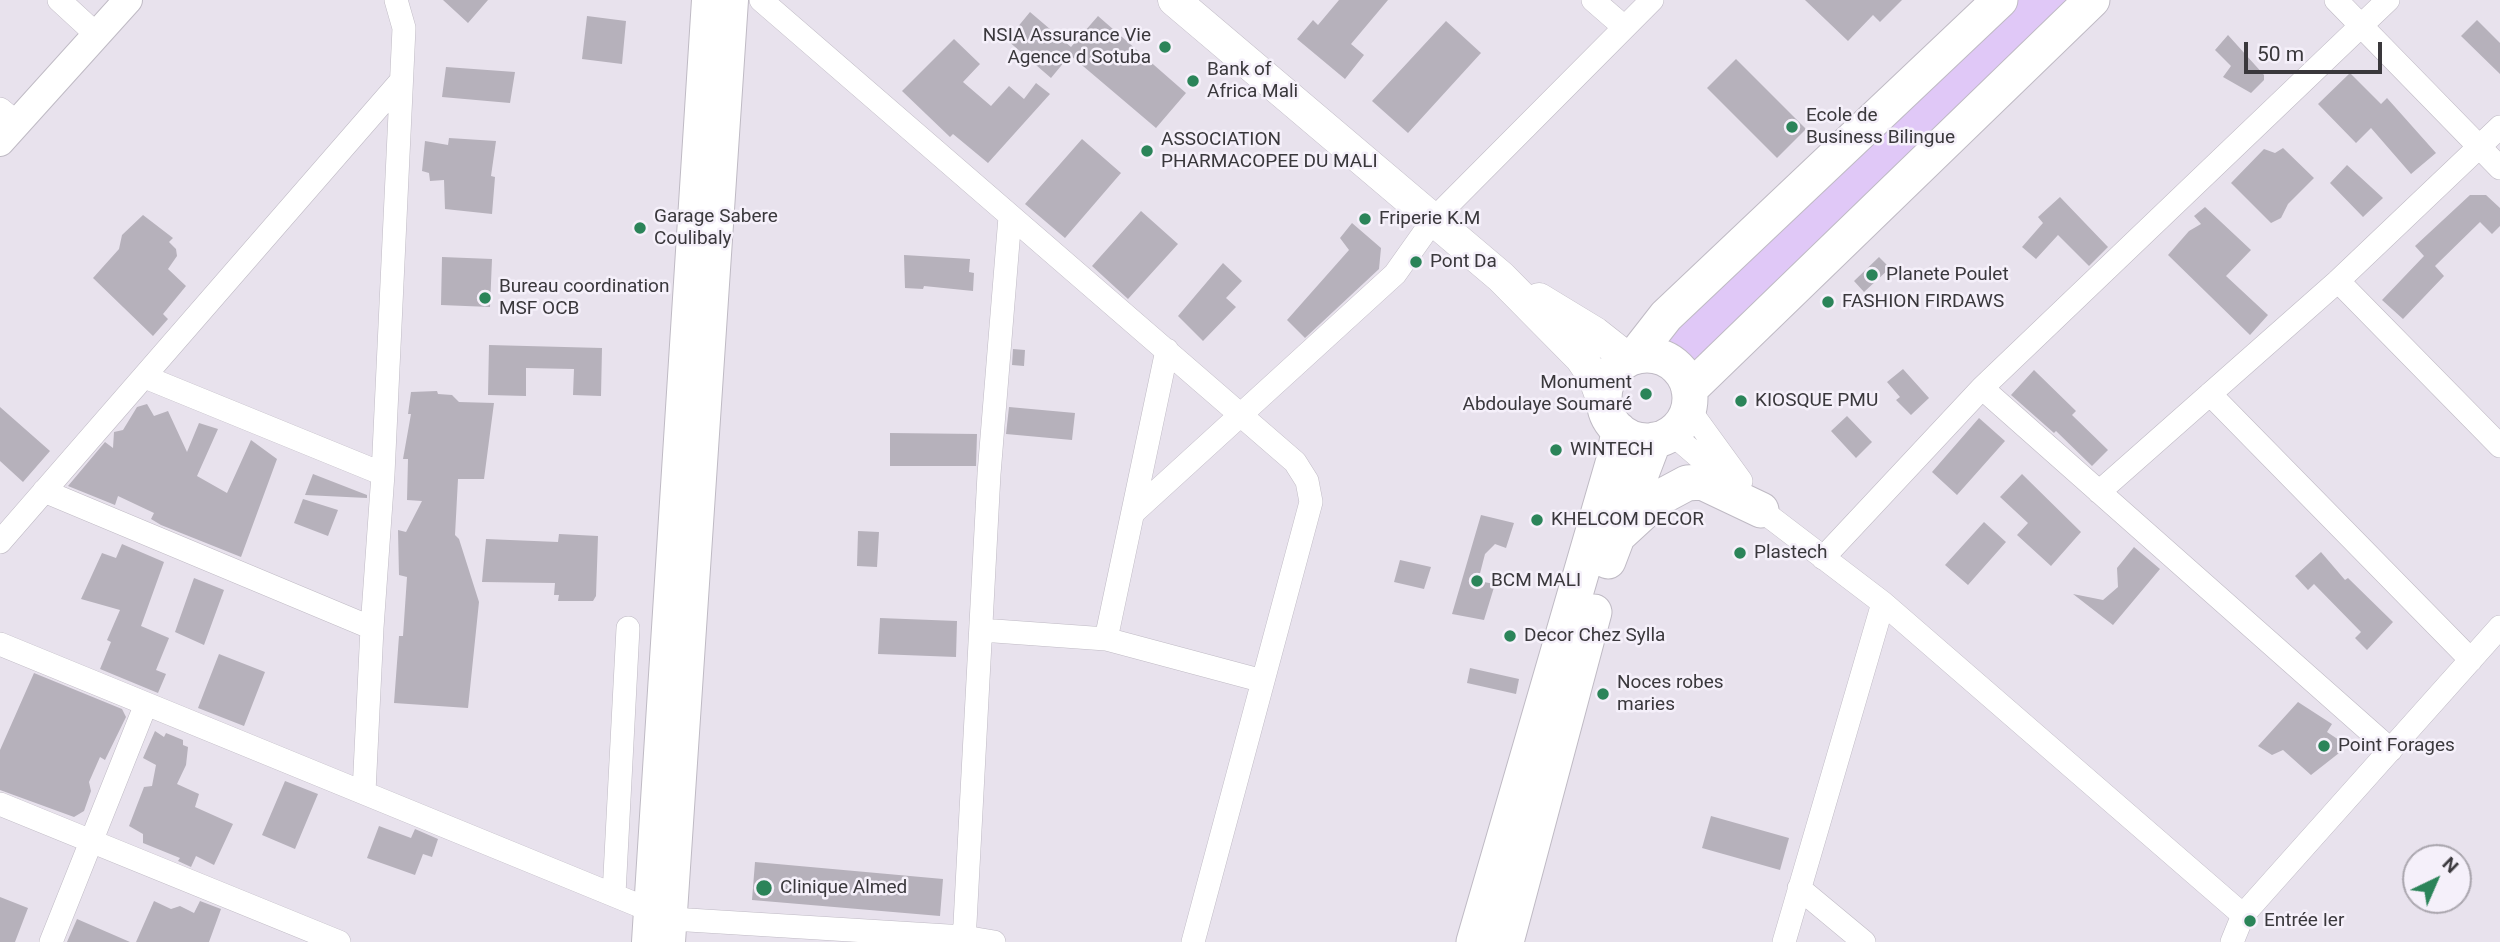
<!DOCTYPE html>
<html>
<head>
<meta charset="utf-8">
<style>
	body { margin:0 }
	#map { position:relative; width:2500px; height:942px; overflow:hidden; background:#e8e2ed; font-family:Roboto,sans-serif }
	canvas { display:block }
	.north { position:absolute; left:2402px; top:844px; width:70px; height:70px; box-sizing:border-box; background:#f5f0fa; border:2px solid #aaa6ae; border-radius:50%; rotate:44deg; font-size:19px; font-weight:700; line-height:28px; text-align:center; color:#3a383c }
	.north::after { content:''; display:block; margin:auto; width:24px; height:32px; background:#2b8459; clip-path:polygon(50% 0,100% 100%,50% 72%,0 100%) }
	.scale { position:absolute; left:2244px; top:42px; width:138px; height:32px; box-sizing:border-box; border:4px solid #3a383c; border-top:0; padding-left:9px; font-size:21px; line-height:24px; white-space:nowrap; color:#3a383c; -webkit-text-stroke:5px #f5f0fa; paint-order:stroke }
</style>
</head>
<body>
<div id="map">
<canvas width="2500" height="942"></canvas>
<div class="north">N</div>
<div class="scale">50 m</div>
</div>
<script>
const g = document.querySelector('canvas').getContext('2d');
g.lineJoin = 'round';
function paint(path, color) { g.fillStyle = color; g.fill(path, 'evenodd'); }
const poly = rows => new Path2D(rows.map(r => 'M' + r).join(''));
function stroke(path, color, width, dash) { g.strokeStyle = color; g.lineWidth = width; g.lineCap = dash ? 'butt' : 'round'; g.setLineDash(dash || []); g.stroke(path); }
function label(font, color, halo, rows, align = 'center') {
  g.font = font + ' Roboto,sans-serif'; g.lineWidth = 5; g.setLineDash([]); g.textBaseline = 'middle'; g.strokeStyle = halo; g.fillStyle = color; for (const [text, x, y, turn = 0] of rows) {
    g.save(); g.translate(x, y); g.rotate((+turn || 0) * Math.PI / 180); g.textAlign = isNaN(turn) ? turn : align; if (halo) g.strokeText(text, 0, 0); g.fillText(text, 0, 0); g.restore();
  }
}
const green = poly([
	[2012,0,2079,0,1692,367,1673,349,1654,342]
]);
const building = poly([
	[443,0,488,0,468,23],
	[1339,0,1388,0,1351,44,1364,55,1345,79,1297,39,1313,20,1318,25],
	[1805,0,1902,0,1880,22,1873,15,1848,41],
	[1030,12,1071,47,1098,16,1186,93,1156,128,1070,55,1051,78,1007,40],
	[587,16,626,21,622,64,582,59],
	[2477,20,2500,43,2500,74,2461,36],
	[1446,21,1481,53,1408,133,1372,101],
	[2228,35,2264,75,2264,80,2251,93,2223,77,2231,66,2215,50],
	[954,39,980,64,963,82,991,106,1009,86,1024,99,1036,83,1050,94,988,163,953,134,950,137,902,91],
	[1736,59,1806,129,1777,158,1707,88],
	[446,67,515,72,510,103,442,97],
	[2350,73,2381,104,2387,98,2436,153,2411,174,2371,128,2356,143,2318,104],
	[449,138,496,141,491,176,495,177,492,214,445,209,444,180,430,181,429,173,422,171,425,141,448,145],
	[1082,139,1121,173,1065,238,1025,204],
	[2283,148,2314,178,2288,204,2281,218,2271,223,2231,183,2264,149,2275,153],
	[2347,165,2383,198,2363,217,2330,183],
	[2470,195,2486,195,2500,208,2500,226,2492,234,2480,222,2435,266,2444,276,2403,319,2382,300,2424,256,2415,246],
	[2060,197,2108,247,2089,266,2058,235,2036,259,2022,247,2043,223,2038,217],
	[2205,207,2251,250,2226,276,2268,315,2250,335,2168,255,2189,231,2201,224,2194,216],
	[1141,211,1178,244,1128,299,1092,266],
	[143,215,173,238,169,242,176,249,177,256,168,269,186,286,163,314,168,319,153,336,93,278,119,249,122,235],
	[1352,223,1381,248,1379,269,1305,338,1287,320,1349,250,1340,238],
	[904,255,970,259,969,272,974,273,973,291,924,286,923,289,905,288],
	[442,257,492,259,490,307,441,305],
	[1879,257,1890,268,1864,292,1854,281],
	[1223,263,1242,281,1226,298,1236,307,1203,341,1178,316],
	[489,345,602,348,601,396,573,395,574,369,526,368,526,396,488,395],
	[1013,349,1025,350,1024,366,1012,365],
	[1903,369,1929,398,1911,415,1896,400,1900,397,1887,382],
	[2034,370,2076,411,2072,415,2108,450,2092,466,2056,431,2054,433,2011,395],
	[437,391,438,394,452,395,459,402,494,403,484,479,458,479,455,535,459,539,479,602,468,708,394,703,399,636,403,636,407,577,399,575,398,530,406,532,422,501,407,500,408,459,403,459,411,414,408,414,411,392],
	[147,404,154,416,168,411,187,452,199,423,218,429,197,476,227,493,251,440,277,459,241,557,161,525,151,519,154,513,118,496,115,505,68,486,105,442,113,448,114,432,123,430,137,407],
	[0,407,50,451,23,482,0,461],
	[1009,407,1075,413,1072,440,1006,434],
	[1847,416,1872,442,1856,458,1831,431],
	[1979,418,2005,441,1957,495,1932,472],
	[890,433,977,434,976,466,890,466],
	[313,474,367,495,367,498,305,495],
	[2022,474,2081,532,2051,566,2017,535,2028,523,2000,497],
	[303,499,338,510,328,536,294,523],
	[1481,515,1514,523,1506,548,1495,544,1485,554,1478,581,1495,584,1484,620,1452,614],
	[1984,522,2006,542,1968,585,1945,565],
	[858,531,879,532,877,567,857,566],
	[559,534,598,536,596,596,593,601,558,601,559,595,554,595,555,583,482,582,486,539,558,542],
	[122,544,164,562,141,626,169,638,156,670,166,674,158,693,100,669,111,642,107,640,120,610,81,599,102,553,116,558],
	[2134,547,2160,569,2113,625,2073,594,2103,600,2118,587,2117,568],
	[2321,552,2345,580,2348,578,2393,622,2367,650,2355,638,2361,632,2314,584,2308,590,2295,576],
	[1400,560,1431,567,1424,589,1394,582],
	[194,578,224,590,204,645,175,632],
	[880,618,957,621,956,657,878,654],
	[219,654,265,672,244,726,198,708],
	[1470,668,1519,679,1516,694,1467,683],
	[34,673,122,709,126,717,105,760,100,757,89,782,91,791,84,811,74,817,0,790,0,750],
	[2298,702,2332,724,2327,732,2348,746,2311,775,2283,750,2272,755,2258,746],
	[155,731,164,737,166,733,183,740,183,745,188,747,186,765,177,784,199,794,195,807,233,824,214,865,196,856,191,867,178,861,180,858,143,843,143,834,129,826,144,787,152,786,156,765,143,758],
	[285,781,318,794,295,849,262,835],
	[1711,816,1789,838,1780,870,1702,848],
	[379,826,411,838,415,829,438,839,432,857,423,854,415,875,367,858],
	[755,862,943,879,940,916,752,900],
	[0,897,28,908,15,942,0,942],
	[154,901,171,909,180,906,194,913,200,901,221,909,209,942,136,942],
	[77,919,130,942,67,942]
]);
const minor = poly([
	[59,0,97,35],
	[761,0,1295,462,1307,481,1311,502,1193,942],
	[1593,0,1624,27],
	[2336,0,2500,168],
	[0,109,17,123],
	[2338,281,2500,446],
	[145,377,383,474],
	[1982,388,2391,750],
	[2210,394,2471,660],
	[1688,408,1741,481],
	[1671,433,1761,510,1883,603,2243,915],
	[44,491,372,628],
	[2099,492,2338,281,2500,127],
	[1133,513,1395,274,1434,219,1652,0],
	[0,542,401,81],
	[1823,558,1982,388,2388,0],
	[981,630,1106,639,1263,681],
	[1106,639,1167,350],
	[0,644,672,919,964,937,994,942],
	[364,792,372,628,383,474,404,28,396,0],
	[0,804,339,942],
	[1799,888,1864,942],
	[614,894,628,628],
	[51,942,146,704],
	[964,942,989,474,1010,217],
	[1784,942,1883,603],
	[2232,942,2243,915,2500,627]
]);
const tertiary = poly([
	[0,142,128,0],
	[646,942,706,0],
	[671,942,734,0]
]);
const secondary = poly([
	[1174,0,1501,277,1581,358,1594,377,1604,404],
	[1539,299,1595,333,1628,359]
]);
const primary = poly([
	'1604 398a43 43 0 1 1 86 0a43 43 0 1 1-86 0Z',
	[1634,357,1666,316,2000,0],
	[1689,390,2092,0],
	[1621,533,1659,498,1687,483,1702,482,1761,510],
	[1608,561,1654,440],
	[1474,942,1614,460,1619,430],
	[1506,942,1594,612]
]);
const markers = [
	[1165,47,7,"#2b8459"],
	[1193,81,7,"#2b8459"],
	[1792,127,7,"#2b8459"],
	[1147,151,7,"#2b8459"],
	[1365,219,7,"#2b8459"],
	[640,228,7,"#2b8459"],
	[1416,262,7,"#2b8459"],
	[1872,275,7,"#2b8459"],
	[485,298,7,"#2b8459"],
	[1828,302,7,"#2b8459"],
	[1646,394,7,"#2b8459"],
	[1741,401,7,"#2b8459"],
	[1556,450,7,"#2b8459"],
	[1537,520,7,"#2b8459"],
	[1740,553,7,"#2b8459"],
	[1477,581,7,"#2b8459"],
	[1510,636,7,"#2b8459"],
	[1603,694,7,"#2b8459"],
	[2324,746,7,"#2b8459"],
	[764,888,9,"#2b8459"],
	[2250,921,7,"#2b8459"]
];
const poiNames = [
	["NSIA Assurance Vie",1151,36,"right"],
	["Agence d Sotuba",1151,58,"right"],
	["Bank of",1207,70],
	["Africa Mali",1207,92],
	["Ecole de",1806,116],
	["Business Bilingue",1806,138],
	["ASSOCIATION",1161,140],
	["PHARMACOPEE DU MALI",1161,162],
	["Garage Sabere",654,217],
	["Coulibaly",654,239],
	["Friperie K.M",1379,219],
	["Pont Da",1430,262],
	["Planete Poulet",1886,275],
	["Bureau coordination",499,287],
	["MSF OCB",499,309],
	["FASHION FIRDAWS",1842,302],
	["Monument",1632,383,"right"],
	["Abdoulaye Soumaré",1632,405,"right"],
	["KIOSQUE PMU",1755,401],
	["WINTECH",1570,450],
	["KHELCOM DECOR",1551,520],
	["Plastech",1754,553],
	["BCM MALI",1491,581],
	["Decor Chez Sylla",1524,636],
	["Noces robes",1617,683],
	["maries",1617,705],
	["Point Forages",2338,746],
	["Clinique Almed",780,888],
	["Entrée Ier",2264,921]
];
paint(green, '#e0c8f7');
paint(building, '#b6b1bb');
stroke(minor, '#bfbac4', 24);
stroke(tertiary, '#bfbac4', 30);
stroke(secondary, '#bfbac4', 33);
stroke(primary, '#bfbac4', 37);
stroke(minor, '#fff', 23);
stroke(tertiary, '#fff', 28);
stroke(secondary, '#fff', 32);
stroke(primary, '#fff', 35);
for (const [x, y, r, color] of markers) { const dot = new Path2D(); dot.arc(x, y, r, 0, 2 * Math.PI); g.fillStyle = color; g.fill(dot); stroke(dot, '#f5f0fa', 2.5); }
label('19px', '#3a383c', '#f5f0fa', poiNames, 'left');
</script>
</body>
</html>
